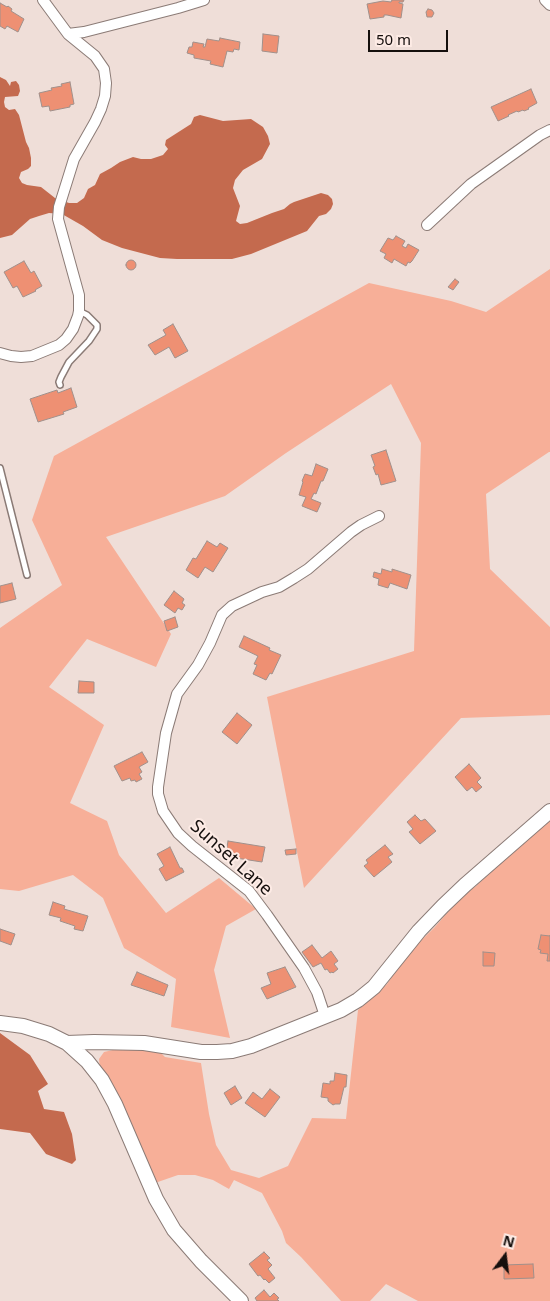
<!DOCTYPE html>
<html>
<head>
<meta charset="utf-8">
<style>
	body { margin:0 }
	#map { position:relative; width:550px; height:1301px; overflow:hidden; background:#efded8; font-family:"Noto Sans",sans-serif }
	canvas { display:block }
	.north { position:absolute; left:480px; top:1231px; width:50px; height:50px; -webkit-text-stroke:4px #fdebe5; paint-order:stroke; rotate:15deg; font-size:14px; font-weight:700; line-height:20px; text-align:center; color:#150f0d }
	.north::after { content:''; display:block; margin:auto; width:18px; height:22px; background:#150f0d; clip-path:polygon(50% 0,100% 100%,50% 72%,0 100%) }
	.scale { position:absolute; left:368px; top:30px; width:80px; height:22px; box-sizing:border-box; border:2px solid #150f0d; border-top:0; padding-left:6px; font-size:15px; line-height:18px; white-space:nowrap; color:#150f0d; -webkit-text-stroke:4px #fdebe5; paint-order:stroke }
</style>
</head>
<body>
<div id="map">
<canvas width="550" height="1301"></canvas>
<div class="north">N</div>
<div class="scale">50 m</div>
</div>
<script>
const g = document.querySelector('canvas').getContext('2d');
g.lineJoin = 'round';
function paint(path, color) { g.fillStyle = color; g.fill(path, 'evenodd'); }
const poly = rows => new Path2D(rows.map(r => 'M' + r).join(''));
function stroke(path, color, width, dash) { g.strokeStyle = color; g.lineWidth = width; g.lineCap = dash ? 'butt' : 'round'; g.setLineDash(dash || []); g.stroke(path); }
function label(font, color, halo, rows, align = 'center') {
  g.font = font + ' "Noto Sans",sans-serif'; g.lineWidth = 4; g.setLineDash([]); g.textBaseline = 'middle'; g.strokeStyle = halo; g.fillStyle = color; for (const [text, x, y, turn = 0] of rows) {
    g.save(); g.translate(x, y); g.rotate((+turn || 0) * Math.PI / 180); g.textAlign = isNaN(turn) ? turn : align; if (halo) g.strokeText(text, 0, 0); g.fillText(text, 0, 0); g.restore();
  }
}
const green = poly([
	[550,269,550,452,549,452,486,494,490,569,550,627,550,715,461,718,304,888,267,697,414,651,421,443,391,384,286,453,225,496,106,537,171,634,156,667,87,639,49,687,104,725,70,803,107,821,119,855,166,913,219,878,256,909,226,926,214,970,230,1038,171,1027,176,979,124,948,103,898,73,875,19,891,0,889,0,628,62,585,32,520,54,456,369,283,451,301,486,312],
	[550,817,550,1301,418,1301,386,1284,370,1301,341,1301,301,1257,286,1243,282,1231,262,1193,234,1180,229,1189,213,1180,195,1175,178,1175,155,1183,100,1069,99,1059,104,1052,117,1049,159,1051,165,1057,201,1063,209,1114,216,1145,231,1170,259,1178,288,1166,312,1118,346,1119,358,1010,387,984,407,954,434,928,461,897,476,886]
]);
const water = poly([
	[0,77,6,80,10,86,11,82,16,81,19,85,20,91,18,96,5,97,4,102,5,107,9,110,15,109,19,115,26,142,29,148,31,158,31,166,28,169,21,172,19,178,22,183,27,185,41,187,55,198,69,203,77,203,84,198,88,189,95,185,100,174,111,168,120,162,133,157,141,159,151,159,163,155,168,149,165,145,166,140,191,124,194,117,200,115,223,121,251,119,263,127,268,136,270,144,262,159,243,170,235,180,233,188,240,206,236,221,240,224,247,223,272,213,284,209,290,204,294,202,321,193,328,195,332,199,333,204,331,209,326,214,319,216,307,231,251,254,232,259,177,259,160,258,122,248,102,240,83,226,62,214,49,213,39,216,30,219,12,235,0,238],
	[0,1033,30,1055,48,1084,38,1091,44,1109,64,1112,72,1134,76,1160,72,1164,46,1154,30,1133,0,1129]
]);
const building = poly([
	[392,0,404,0,403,2,399,2,399,3,403,4,401,18,387,15,384,15,384,17,370,19,367,4,383,1,391,2,392,0],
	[0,3,7,7,8,6,12,9,11,11,24,19,18,32,7,26,5,29,0,26,0,3],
	[428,9,432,10,434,13,432,17,427,17,426,12,428,9],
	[263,34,279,36,277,53,262,51,263,34],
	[220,38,240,42,239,50,234,49,233,52,227,51,223,67,210,64,211,61,194,58,194,55,187,53,189,47,192,47,193,42,204,44,203,47,205,47,207,39,219,41,220,38],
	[70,82,74,104,70,105,70,107,50,111,49,106,42,107,39,93,52,90,51,88,62,86,61,84,70,82],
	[531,89,537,103,528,108,529,109,524,111,523,110,518,112,517,111,508,115,509,116,498,121,491,107,531,89],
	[396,236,405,241,402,246,406,248,408,244,419,250,412,261,410,263,408,262,406,266,394,259,392,263,384,258,386,254,380,251,388,238,393,240,396,236],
	'126 265a5 5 0 1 1 10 0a5 5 0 1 1-10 0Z',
	[24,261,31,273,34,271,42,286,35,290,36,291,23,297,17,286,13,288,4,272,24,261],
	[455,279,459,282,453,290,448,287,455,279],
	[173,324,188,351,175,358,169,347,155,355,148,345,166,335,163,330,173,324],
	[71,388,77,407,63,412,64,414,38,422,30,399,57,390,58,393,71,388],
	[386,450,396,481,381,485,378,474,376,475,373,467,375,466,371,455,386,450],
	[316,464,328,469,323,481,321,481,316,494,314,493,311,499,321,503,317,512,302,506,306,497,299,495,303,482,302,481,305,474,312,476,316,464],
	[207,541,217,547,220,543,228,548,213,572,205,567,198,578,186,570,193,558,196,559,207,541],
	[382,569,392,572,392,569,411,575,407,589,390,583,388,588,378,585,379,579,373,577,374,572,381,574,382,569],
	[12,583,16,599,0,603,0,586,12,583],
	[174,591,184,599,182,603,185,605,182,610,178,608,175,613,164,605,174,591],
	[175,617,178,627,167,631,164,621,175,617],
	[244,636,270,648,269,650,281,655,272,674,270,673,266,680,253,674,257,665,254,664,258,656,239,647,244,636],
	[79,681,94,682,94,693,78,693,79,681],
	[237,713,252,725,237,744,222,732,237,713],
	[142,752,148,762,139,767,142,772,139,774,142,779,136,782,135,780,131,781,130,778,122,781,114,766,142,752],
	[469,764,481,778,477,782,482,787,476,792,472,787,467,791,455,777,469,764],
	[415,815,421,821,425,819,436,831,420,844,409,832,413,829,407,822,415,815],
	[228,841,265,847,262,862,236,858,236,855,226,854,228,841],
	[385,845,393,854,388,857,392,862,374,877,364,866,368,863,366,860,385,845],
	[170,847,180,868,182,868,184,872,166,881,159,869,164,866,157,854,170,847],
	[296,849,296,854,286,855,285,850,296,849],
	[53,902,65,906,64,909,88,916,83,931,74,929,75,926,60,921,61,918,49,915,53,902],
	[0,929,15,934,11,945,0,941,0,929],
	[541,935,550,936,550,935,550,961,547,961,548,954,540,953,541,950,538,949,541,935],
	[312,945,322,958,331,951,338,961,334,964,338,969,333,973,332,972,330,973,327,969,325,970,321,963,313,967,302,952,312,945],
	[483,952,495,953,494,966,483,966,483,952],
	[285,967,296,987,267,999,261,988,271,984,267,973,285,967],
	[137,972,168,985,164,996,131,985,137,972],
	[335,1073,347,1075,346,1087,344,1087,340,1104,335,1104,333,1105,328,1101,328,1098,321,1097,323,1083,330,1084,330,1081,334,1081,335,1073],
	[235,1086,242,1098,231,1105,224,1093,235,1086],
	[270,1089,280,1097,265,1117,245,1103,253,1092,262,1099,270,1089],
	[264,1252,270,1258,267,1260,272,1265,268,1269,275,1278,269,1283,265,1279,264,1280,260,1275,258,1276,249,1264,264,1252],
	[533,1264,534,1278,504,1279,504,1265,533,1264],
	[264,1290,270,1297,274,1293,279,1298,277,1299,279,1301,257,1301,255,1298,264,1290]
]);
const lane = poly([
	[60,385,59,382,61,377,69,362,89,341,97,329,97,325,87,315,79,311],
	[0,468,27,575]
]);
const street = poly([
	[545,0,550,5],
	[68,34,84,32,178,8,204,0],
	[427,225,471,184,540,135,550,130],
	[0,353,11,356,21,357,32,356,59,345,66,339,73,329,78,316,79,311,79,295,58,219,59,207,74,159,95,122,101,109,105,96,106,83,104,69,95,56,68,34,43,0],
	[325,1016,317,992,304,968,267,915,249,891,192,846,178,833,163,811,158,794,158,787,166,733,177,694,198,665,210,643,222,615,232,606,262,592,279,587,294,578,308,569,351,532,361,525,379,516]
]);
const secondary = poly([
	[0,1023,23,1026,49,1034,67,1043,87,1061,102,1080,115,1104,156,1199,174,1230,201,1261,241,1301],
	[67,1043,94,1042,144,1043,201,1052,217,1052,232,1051,251,1046,341,1010,358,1000,374,987,419,931,443,906,465,885,550,811]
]);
const streetNames = [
	["Sunset Lane",231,858,42]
];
paint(green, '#f7af98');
paint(water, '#c46a4e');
paint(building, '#ee9073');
stroke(building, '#a0908b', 1);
stroke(lane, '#8b7b76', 8);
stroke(street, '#8b7b76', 12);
stroke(secondary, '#8b7b76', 16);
stroke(lane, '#fff', 5);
stroke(street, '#fff', 10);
stroke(secondary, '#fff', 14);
label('18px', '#150f0d', '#fdebe5', streetNames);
</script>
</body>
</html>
